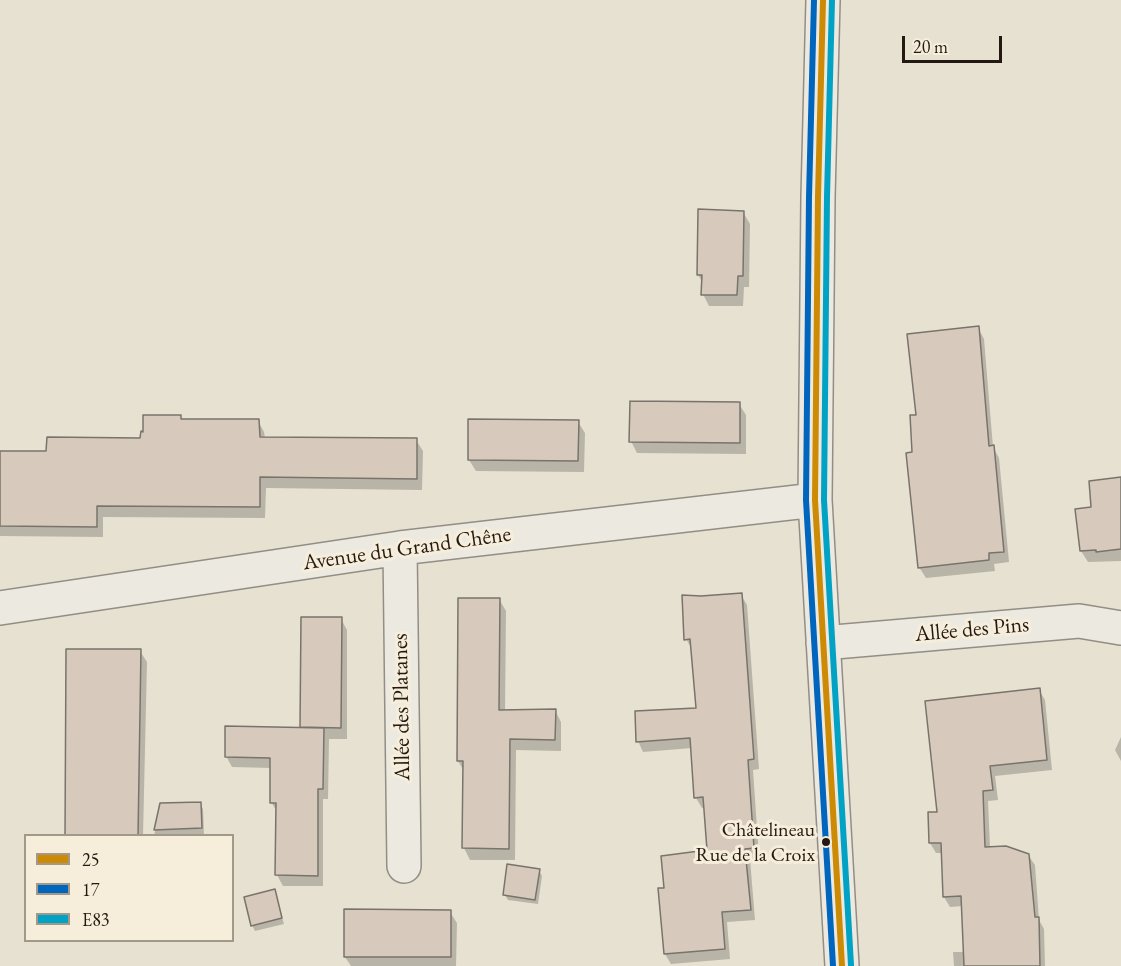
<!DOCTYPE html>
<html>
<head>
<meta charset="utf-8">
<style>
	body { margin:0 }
	#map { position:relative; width:1121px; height:966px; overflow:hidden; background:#e7e1d1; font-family:"EB Garamond",serif }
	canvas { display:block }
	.legend { position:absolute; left:24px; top:834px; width:210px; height:108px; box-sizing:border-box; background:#f6eedb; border:2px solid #a2998b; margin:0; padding:8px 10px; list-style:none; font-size:18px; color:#241912 }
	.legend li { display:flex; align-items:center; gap:12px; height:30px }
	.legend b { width:30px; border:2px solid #a2998b }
	.scale { position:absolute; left:902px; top:36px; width:100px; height:27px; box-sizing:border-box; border:3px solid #241912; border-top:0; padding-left:8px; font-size:18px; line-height:21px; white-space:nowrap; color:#241912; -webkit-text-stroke:4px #f6eedb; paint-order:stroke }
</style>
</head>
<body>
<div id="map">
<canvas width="1121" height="966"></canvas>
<ul class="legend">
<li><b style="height:8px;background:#cd8a04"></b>25</li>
<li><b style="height:8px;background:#0065bd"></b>17</li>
<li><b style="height:8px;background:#02a2c5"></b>E83</li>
</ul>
<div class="scale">20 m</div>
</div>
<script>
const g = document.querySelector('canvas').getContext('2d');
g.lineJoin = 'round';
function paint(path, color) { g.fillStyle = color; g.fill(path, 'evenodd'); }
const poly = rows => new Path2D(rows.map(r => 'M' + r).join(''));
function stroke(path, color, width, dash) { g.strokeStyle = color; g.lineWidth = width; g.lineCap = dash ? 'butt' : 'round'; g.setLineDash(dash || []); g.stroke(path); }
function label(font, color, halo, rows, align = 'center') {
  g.font = font + ' "EB Garamond",serif'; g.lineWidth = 6; g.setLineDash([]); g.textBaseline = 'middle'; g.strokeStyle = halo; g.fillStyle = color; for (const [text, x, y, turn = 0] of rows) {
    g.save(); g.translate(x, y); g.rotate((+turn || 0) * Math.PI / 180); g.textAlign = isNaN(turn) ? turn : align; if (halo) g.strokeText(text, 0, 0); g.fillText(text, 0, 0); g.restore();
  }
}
const shadow = poly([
	[743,212,750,224,749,287,744,287,743,306,709,306,703,294,703,283,698,275],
	[978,328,984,339,993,447,999,458,1009,562,994,564,995,571,926,578,919,567,913,454],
	[739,404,746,415,746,454,637,453,631,441],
	[180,416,182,421,258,421,264,432,265,438,416,440,423,451,422,490,266,488,265,518,103,517,103,537,0,536,0,452,48,453,142,439],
	[578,422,585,433,584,472,476,471,469,460],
	[1121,479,1121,561,1088,562,1081,551,1093,508],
	[741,595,747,605,759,769,753,770,759,858,750,859,755,920,727,922,730,959,671,964,665,954,666,889,708,852,706,807,702,808,696,798,692,748,643,752,638,741,698,710,692,649,686,639,701,598],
	[499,599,506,611,505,712,555,710,561,722,561,751,516,750,515,860,470,860,464,848,464,771,458,761],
	[341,619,347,630,347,739,329,739,328,799,323,799,323,886,283,886,277,875,278,813,271,802,272,768,232,767,226,756,303,729,301,727],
	[140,651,147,662,143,836,66,836],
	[1039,690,1045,700,1052,770,995,776,998,800,988,801,990,848,1028,855,1035,865,1039,920,1044,929,1045,966,954,966,953,952,965,952,963,906,950,907,944,897,943,853,936,853,930,843,939,813],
	[1121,737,1121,761,1115,750],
	[200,804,203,809,204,836,154,836,161,805],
	[539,870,542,876,538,904,508,900,505,895],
	[274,890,284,924,255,931,252,925],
	[450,912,457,923,456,966,351,966,345,957]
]);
const building = poly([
	[698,209,744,211,743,276,738,276,737,295,701,295,702,275,697,275,698,209],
	[979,326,989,446,994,445,1004,552,989,553,989,560,918,568,906,453,912,452,910,415,916,415,907,334,979,326],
	[630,401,740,402,740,443,629,442,630,401],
	[143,415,181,415,181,419,259,419,260,437,417,438,417,479,260,477,260,507,97,506,97,527,0,526,0,451,46,451,47,437,140,438,141,431,143,432,143,415],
	[468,419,579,420,578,461,468,460,468,419],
	[1121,477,1121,549,1096,552,1096,550,1080,551,1075,509,1091,507,1089,481,1121,477],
	[742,593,754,759,748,760,754,848,745,849,751,910,722,912,725,949,664,954,658,888,664,888,661,856,707,850,703,797,694,798,690,738,636,742,635,711,696,708,690,639,684,640,682,595,701,596,742,593],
	[458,598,500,598,499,710,556,709,555,740,510,739,509,849,462,848,463,761,457,761,458,598],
	[301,617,342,617,341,728,300,727,301,617],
	[66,649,141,649,138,836,65,836,66,649],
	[1040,688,1047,760,990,766,993,790,983,791,985,847,1006,846,1029,854,1035,917,1039,917,1040,966,964,966,961,896,943,897,941,843,929,843,928,812,937,812,925,701,1040,688],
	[225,726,324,728,323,789,318,789,318,876,275,875,276,803,270,803,270,758,225,757,225,726],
	[201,802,202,828,154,830,160,803,201,802],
	[507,864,540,869,535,900,503,895,507,864],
	[275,889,282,918,251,926,244,897,275,889],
	[344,909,451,910,451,957,344,957,344,909]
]);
const minor = poly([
	[823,0,818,197,815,500,842,966],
	[400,548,404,866],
	[0,608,400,548,815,500],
	[823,643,1079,621,1121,628]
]);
const bus1 = poly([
	[823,0,818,197,815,500,842,966]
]);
const bus2 = poly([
	[814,0,809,197,806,500,833,966]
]);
const bus3 = poly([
	[832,0,827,197,824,500,851,965]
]);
const markers = [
	[826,842,5,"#241912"]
];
const busNames = [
	["Châtelineau",815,831],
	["Rue de la Croix",815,856]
];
const streetNames = [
	["Avenue du Grand Chêne",407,549,-8],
	["Allée des Pins",972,630,-5],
	["Allée des Platanes",402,707,-91]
];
paint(shadow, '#0003');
paint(building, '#d8c9bd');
stroke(building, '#78746b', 1.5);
stroke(minor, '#938e85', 36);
stroke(minor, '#ece9e1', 33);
stroke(bus1, '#cd8a04', 6);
stroke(bus2, '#0065bd', 6);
stroke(bus3, '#02a2c5', 6);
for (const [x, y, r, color] of markers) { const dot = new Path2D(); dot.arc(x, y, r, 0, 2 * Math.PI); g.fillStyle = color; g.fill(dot); stroke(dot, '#f6eedb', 2); }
label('20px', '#241912', '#f6eedb', busNames, 'right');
label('22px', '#241912', '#f6eedb', streetNames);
</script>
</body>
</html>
